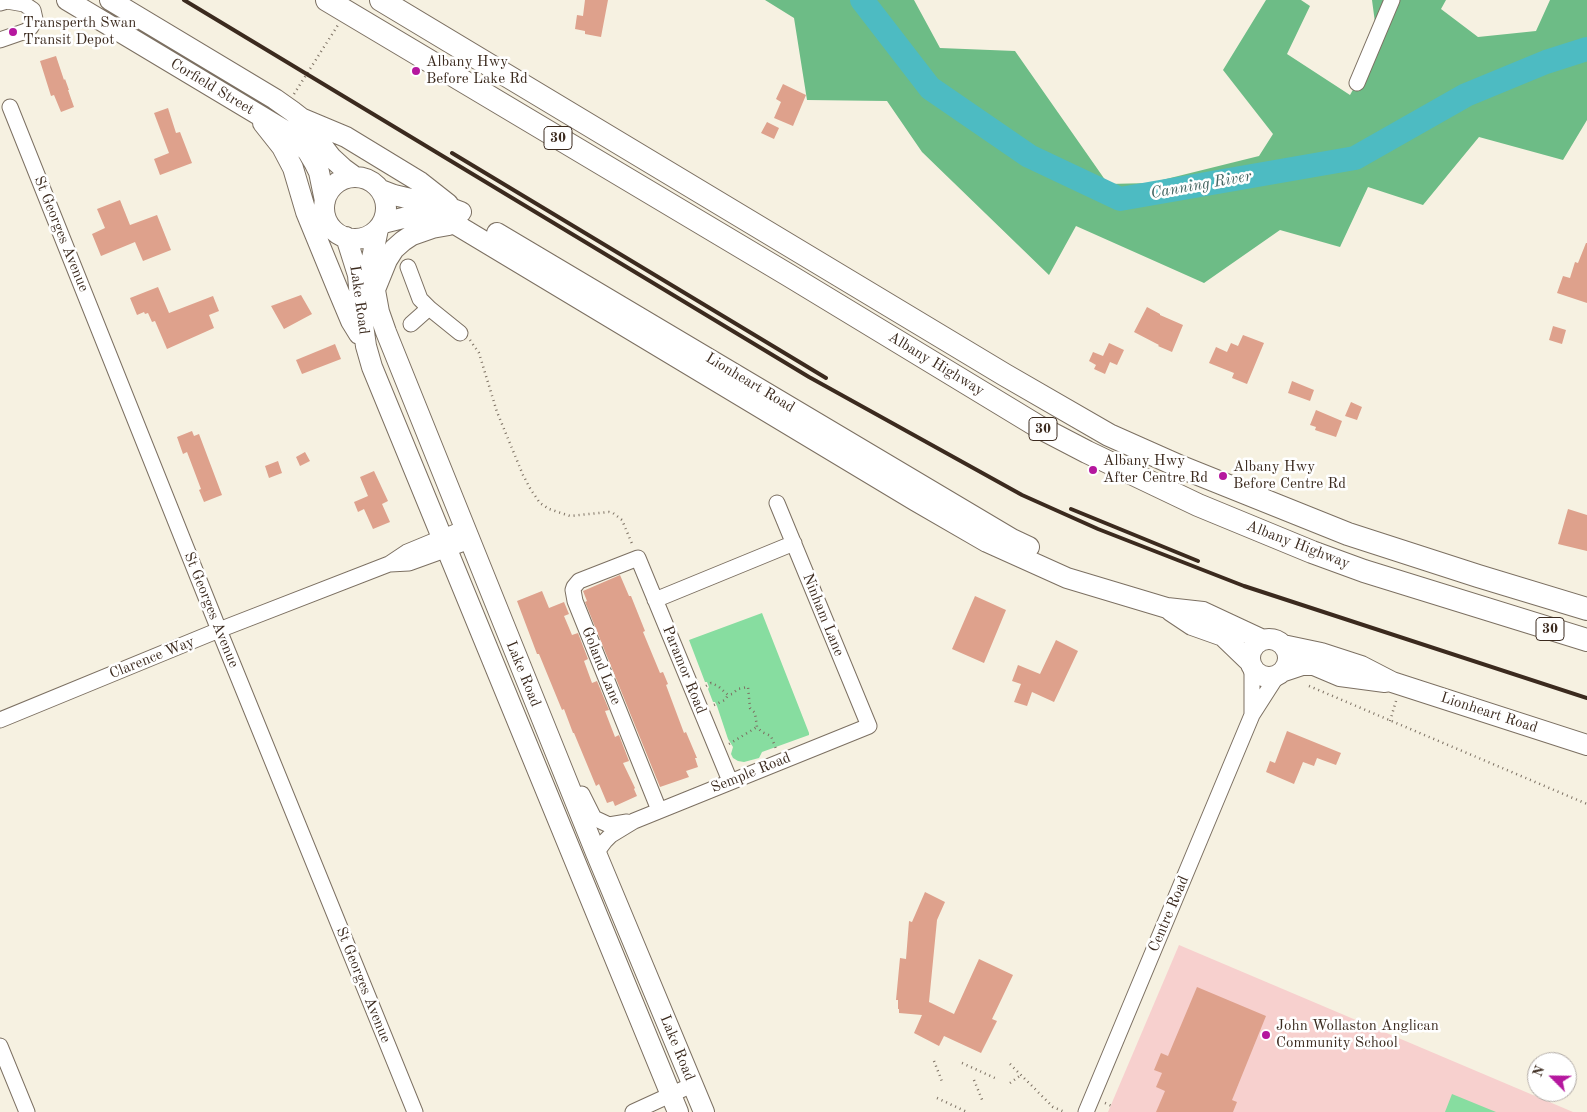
<!DOCTYPE html>
<html>
<head>
<meta charset="utf-8">
<style>
	body { margin:0 }
	#map { position:relative; width:1587px; height:1112px; overflow:hidden; background:#f6f1e1; font-family:"Old Standard TT",serif }
	canvas { display:block }
	.north { position:absolute; left:1527px; top:1052px; width:50px; height:50px; box-sizing:border-box; background:#fff; border:1px solid #b1aaa5; border-radius:50%; rotate:293deg; font-size:14px; font-weight:700; line-height:20px; text-align:center; color:#3b2a1e }
	.north::after { content:''; display:block; margin:auto; width:18px; height:22px; background:#b5179e; clip-path:polygon(50% 0,100% 100%,50% 72%,0 100%) }
</style>
</head>
<body>
<div id="map">
<canvas width="1587" height="1112"></canvas>
<div class="north">N</div>
</div>
<script>
const g = document.querySelector('canvas').getContext('2d');
g.lineJoin = 'round';
function paint(path, color) { g.fillStyle = color; g.fill(path, 'evenodd'); }
const poly = rows => new Path2D(rows.map(r => 'M' + r).join(''));
function stroke(path, color, width, dash) { g.strokeStyle = color; g.lineWidth = width; g.lineCap = dash ? 'butt' : 'round'; g.setLineDash(dash || []); g.stroke(path); }
function label(font, color, halo, rows, align = 'center') {
  g.font = font + ' "Old Standard TT",serif'; g.lineWidth = 5; g.setLineDash([]); g.textBaseline = 'middle'; g.strokeStyle = halo; g.fillStyle = color; for (const [text, x, y, turn = 0] of rows) {
    g.save(); g.translate(x, y); g.rotate((+turn || 0) * Math.PI / 180); g.textAlign = isNaN(turn) ? turn : align; if (halo) g.strokeText(text, 0, 0); g.fillText(text, 0, 0); g.restore();
  }
}
const built = poly([
	[1179,945,1573,1112,1108,1112]
]);
const green = poly([
	[762,613,809,733,809,735,762,752,759,758,744,762,738,761,733,758,731,754,733,747,728,739,717,706,715,702,713,702,708,689,709,687,707,682,705,682,689,640],
	[1452,1094,1496,1112,1445,1112]
]);
const forest = poly([
	[765,0,914,0,940,48,1015,51,1108,184,1150,183,1259,156,1273,134,1223,70,1266,0,1301,0,1310,6,1287,54,1350,95,1378,45,1372,0,1446,0,1441,9,1478,37,1536,31,1550,0,1587,0,1587,120,1563,160,1479,137,1423,205,1368,187,1340,247,1280,230,1204,283,1076,226,1049,275,922,152,887,101,807,100,794,18]
]);
const river = poly([
	[862,0,930,88,1029,156,1120,199,1355,158,1466,95,1546,62,1587,49]
]);
const building = poly([
	[585,0,608,0,601,37,585,34,585,31,575,29,577,15,583,16],
	[56,56,64,80,65,79,69,90,68,90,74,107,61,112,54,95,51,96,40,61],
	[783,84,806,95,793,126,774,118,781,102,776,99],
	[168,108,176,133,180,132,192,163,160,175,154,159,169,153,154,113],
	[767,122,779,128,774,139,761,133],
	[120,200,130,225,157,215,171,250,143,261,135,242,101,256,92,234,105,228,97,209],
	[1586,243,1587,243,1587,303,1557,293,1563,276,1570,278,1575,262,1578,263],
	[158,287,169,313,213,296,219,311,209,315,214,328,167,349,155,321,152,322,148,313,145,314,144,312,137,315,130,298],
	[301,295,312,314,284,329,271,306],
	[1147,307,1160,314,1160,315,1183,325,1172,352,1158,346,1159,345,1134,332],
	[1553,326,1566,330,1562,344,1549,340],
	[1243,335,1264,343,1247,384,1232,378,1234,373,1209,363,1216,347,1227,352,1231,343,1238,346],
	[1109,343,1124,350,1117,365,1110,362,1105,374,1094,369,1096,365,1089,361,1093,352,1103,356],
	[335,344,341,359,302,374,296,360],
	[1292,381,1314,390,1310,401,1288,393],
	[1351,402,1362,407,1357,420,1345,416],
	[1316,410,1342,421,1336,437,1315,430,1316,427,1310,425],
	[192,431,194,436,199,434,222,495,204,502,199,490,201,489,187,452,183,454,177,437],
	[305,452,310,461,300,466,296,457],
	[278,461,282,473,269,478,265,466],
	[374,471,388,501,382,504,390,522,373,529,364,509,358,512,354,502,368,496,360,477],
	[1568,509,1587,515,1587,551,1558,544],
	[620,575,629,596,631,596,645,631,643,632,660,673,663,672,668,684,666,685,684,733,686,732,697,758,695,758,698,767,686,771,689,777,660,787,585,602,587,601,583,591],
	[542,591,549,608,564,602,569,614,564,616,572,635,578,633,588,659,584,661,592,683,597,681,609,710,605,711,615,737,619,735,629,761,623,763,635,788,634,789,637,796,615,806,613,801,607,803,599,784,596,786,574,733,573,733,564,709,562,710,539,654,537,654,517,601],
	[975,596,1006,610,984,663,952,649],
	[1056,640,1078,651,1054,702,1032,692,1027,706,1014,702,1021,684,1012,681,1018,665,1040,674],
	[1287,731,1341,753,1336,765,1317,758,1314,766,1303,762,1294,784,1266,772,1270,761,1275,763],
	[925,892,945,902,937,920,929,1002,954,1014,979,959,1013,975,992,1019,997,1021,981,1053,944,1036,939,1046,914,1033,922,1015,899,1013,899,1009,898,1009,898,1000,896,1000,900,958,906,959,909,921,912,922],
	[1197,987,1266,1016,1232,1100,1237,1102,1233,1112,1156,1112,1165,1091,1156,1087,1162,1073,1154,1070,1161,1053,1168,1056]
]);
const path = poly([
	[294,94,338,25],
	[470,340,479,353,497,412,523,475,531,490,540,503,549,509,570,516,609,512,613,513,622,520,633,546],
	[706,686,711,683,718,686,728,695,732,694,738,689,748,687,750,708,755,713,757,727,762,732,771,736,776,749],
	[1309,686,1587,804],
	[714,705,725,700,728,695],
	[1390,721,1396,701],
	[729,744,757,727],
	[934,1061,943,1084],
	[962,1063,997,1079],
	[1010,1064,1053,1107,1065,1112],
	[974,1080,983,1102],
	[1010,1083,1021,1075],
	[937,1098,967,1112],
	[1105,1103,1114,1107]
]);
const minor = poly([
	[0,3,7,1,24,4,33,10,35,19,31,27,26,31,0,40],
	[1357,83,1392,0],
	[10,107,219,630,415,1112],
	[408,267,420,299,429,308,460,333],
	[411,324,429,308],
	[390,564,409,563,470,541],
	[655,600,794,543],
	[1252,667,1252,715],
	[0,720,219,630,389,564,407,552,465,528],
	[582,794,594,818,609,825,627,822],
	[659,810,575,601,573,590,574,587,579,581,638,558,730,781],
	[596,853,605,841,611,835,634,821,869,726,777,503],
	[0,1046,27,1112],
	[633,1112,692,1085],
	[1086,1112,1252,715,1277,676]
]);
const major = poly([
	[67,0,289,133,308,152,314,162,319,172,325,201],
	[110,0,275,99,292,111,301,118,331,157,344,169,355,177],
	[303,119,346,137,420,182,448,204],
	[263,123,282,147,293,168,306,212,338,290,351,321,359,334],
	'324 208a31 31 0 1 1 62 0a31 31 0 1 1-62 0Z',
	[381,190,394,195,453,209,461,212],
	[383,223,407,217,423,216,439,219,455,224,916,501,987,542,1067,578,1167,608,1203,612,1263,640],
	[378,229,372,258,372,274,379,312,386,332,596,853,704,1112],
	[497,233,1012,539,1029,547],
	[346,237,358,275,361,311,366,346,372,367,678,1112],
	[376,287,387,260,394,249,403,241,412,235,432,228,449,225],
	[1171,611,1192,625,1223,636,1250,662],
	'1250 658a19 19 0 1 1 38 0a19 19 0 1 1-38 0Z',
	[1283,645,1321,653,1361,666,1392,682,1587,745],
	[1284,671,1302,665,1314,665,1340,676,1385,682]
]);
const highway = poly([
	[327,0,790,276,1039,427,1087,452,1198,505,1312,552,1364,571,1587,640],
	[381,0,1005,375,1109,435,1181,467,1348,534,1478,576,1587,609]
]);
const rail = poly([
	[184,0,809,377,1022,495,1098,529,1244,586,1587,698],
	[452,153,826,378],
	[1071,509,1198,561]
]);
const markers = [
	[13,32,5,"#b5179e"],
	[416,71,5,"#b5179e"],
	[1093,470,5,"#b5179e"],
	[1223,476,5,"#b5179e"],
	[1266,1035,5,"#b5179e"]
];
const shields = [
	[558,138,28],
	[1043,429,28],
	[1550,629,28]
];
const shieldNames = [
	["30",558,138],
	["30",1043,429],
	["30",1550,629]
];
const poiNames = [
	["Transperth Swan",23,23],
	["Transit Depot",23,40],
	["Albany Hwy",426,62],
	["Before Lake Rd",426,79],
	["Albany Hwy",1103,461],
	["After Centre Rd",1103,478],
	["Albany Hwy",1233,467],
	["Before Centre Rd",1233,484],
	["John Wollaston Anglican",1276,1026],
	["Community School",1276,1043]
];
const streetNames = [
	["Corfield Street",212,87,31],
	["St Georges Avenue",61,234,68],
	["Lake Road",359,300,82],
	["Albany Highway",936,364,31],
	["Lionheart Road",750,383,31],
	["Albany Highway",1298,545,21],
	["St Georges Avenue",211,610,68],
	["Ninham Lane",823,615,68],
	["Clarence Way",152,658,-22],
	["Goland Lane",601,666,68],
	["Paramor Road",684,670,68],
	["Lake Road",523,674,68],
	["Lionheart Road",1489,713,18],
	["Semple Road",751,773,-22],
	["Centre Road",1169,914,-67],
	["St Georges Avenue",363,985,68],
	["Lake Road",677,1048,68]
];
const waterNames = [
	["Canning River",1201,185,-10]
];
paint(built, '#f7d0ce');
paint(green, '#87dda0');
paint(forest, '#6dbc86');
stroke(river, '#4dbbc2', 24);
paint(building, '#dea18c');
stroke(minor, '#7c7062', 17);
stroke(major, '#7c7062', 22);
stroke(highway, '#7c7062', 24);
stroke(path, '#7c7062', 2.5, [1, 4]);
stroke(minor, '#fff', 15);
stroke(major, '#fff', 20);
stroke(highway, '#fff', 22);
stroke(rail, '#3b2a1e', 4);
for (const [x, y, r, color] of markers) { const dot = new Path2D(); dot.arc(x, y, r, 0, 2 * Math.PI); g.fillStyle = color; g.fill(dot); stroke(dot, '#fff', 2); }
for (const [x, y, w] of shields) { const box = new Path2D(); box.roundRect(x - w / 2, y - 11.5, w, 23, 4); g.fillStyle = '#fff'; g.fill(box); stroke(box, '#3b2a1e', 1); }
label('bold 14px', '#3b2a1e', null, shieldNames);
label('15px', '#3b2a1e', '#fff', poiNames, 'left');
label('15px', '#3b2a1e', '#fff', streetNames);
label('italic 16px', '#426460', '#fff', waterNames);
</script>
</body>
</html>
